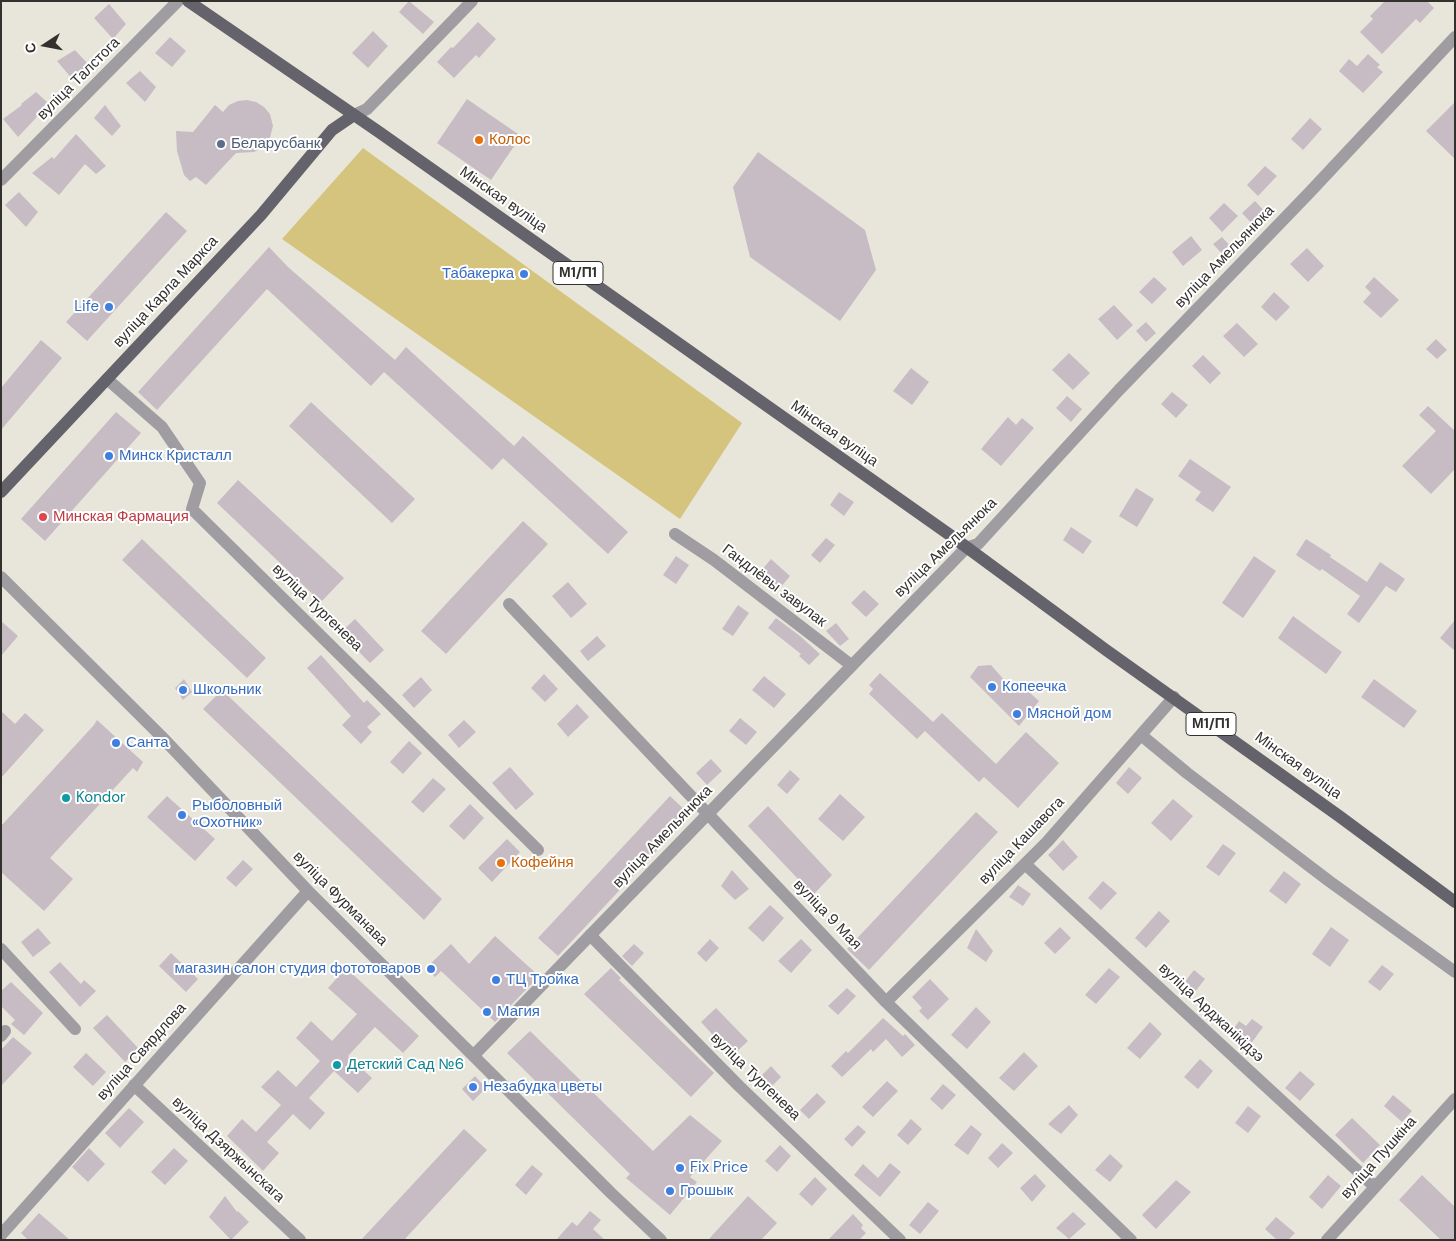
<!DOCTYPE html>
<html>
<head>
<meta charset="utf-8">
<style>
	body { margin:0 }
	#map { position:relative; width:1456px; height:1241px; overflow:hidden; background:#e8e6da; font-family:"DM Sans",sans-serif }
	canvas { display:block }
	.frame { position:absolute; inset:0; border:2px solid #32312d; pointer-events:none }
	.north { position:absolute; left:20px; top:20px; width:50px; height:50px; -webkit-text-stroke:4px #fff; paint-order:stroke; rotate:259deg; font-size:14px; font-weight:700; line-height:20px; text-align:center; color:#32312d }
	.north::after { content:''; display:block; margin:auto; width:18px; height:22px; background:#32312d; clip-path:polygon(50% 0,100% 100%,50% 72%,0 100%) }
</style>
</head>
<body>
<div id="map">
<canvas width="1456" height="1241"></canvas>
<div class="frame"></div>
<div class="north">С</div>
</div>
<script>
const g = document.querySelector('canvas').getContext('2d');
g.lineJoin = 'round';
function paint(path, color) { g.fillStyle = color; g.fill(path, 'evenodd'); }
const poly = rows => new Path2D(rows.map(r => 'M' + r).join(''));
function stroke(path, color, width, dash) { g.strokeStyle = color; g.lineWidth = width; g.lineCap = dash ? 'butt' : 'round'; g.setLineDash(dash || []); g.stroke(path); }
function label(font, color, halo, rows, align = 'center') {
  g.font = font + ' "DM Sans",sans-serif'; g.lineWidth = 4; g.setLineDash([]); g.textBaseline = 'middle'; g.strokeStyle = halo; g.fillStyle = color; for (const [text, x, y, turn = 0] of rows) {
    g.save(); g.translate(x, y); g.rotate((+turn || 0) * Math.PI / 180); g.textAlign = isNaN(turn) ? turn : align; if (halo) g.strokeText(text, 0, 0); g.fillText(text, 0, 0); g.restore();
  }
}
const green = poly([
	[363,148,742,423,680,519,282,239]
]);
const building = poly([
	[409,1,434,22,423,34,399,12],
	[1385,1,1427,1,1434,8,1420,23,1416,19,1382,54,1360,32,1373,19,1370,16],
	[109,4,126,24,113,39,94,18],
	[478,22,496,39,479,58,476,55,454,78,437,62,451,47,453,48],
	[373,31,388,46,368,68,352,53],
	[170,37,186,51,172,67,155,53],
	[75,50,89,65,74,81,57,61],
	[1368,54,1380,65,1377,67,1383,72,1363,93,1339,71,1349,59,1357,66],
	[140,71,156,87,145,102,126,83],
	[36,92,47,102,35,119,18,137,3,119,22,105,21,104],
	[467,99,521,136,491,180,437,143],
	[247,100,256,102,264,107,270,114,273,126,269,141,262,148,254,152,236,153,206,185,196,177,190,181,184,175,177,151,176,131,193,132,215,105,223,112,229,105,238,101],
	[1455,102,1455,159,1426,131],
	[105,105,121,126,112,136,94,118],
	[1310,118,1322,129,1303,150,1291,139],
	[76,134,106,166,96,174,85,164,59,195,32,173,52,157,54,159],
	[758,152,865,230,876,270,840,321,750,257,733,187],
	[1265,166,1277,176,1258,196,1247,185],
	[19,192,38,212,26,227,5,205],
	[1255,201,1267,214,1254,226,1242,213],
	[1224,203,1238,216,1222,232,1209,218],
	[166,212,187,231,87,341,66,322],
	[1191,236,1202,250,1183,266,1172,252],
	[1222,237,1233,249,1225,257,1213,244],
	[269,247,288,267,395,360,406,347,514,446,523,436,628,532,608,554,503,458,492,470,384,372,371,386,267,289,157,410,138,392],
	[1307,248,1324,266,1308,282,1290,264],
	[1154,277,1167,289,1152,304,1139,292],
	[1374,277,1399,300,1381,318,1363,302,1371,293,1365,287],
	[1274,292,1290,307,1276,321,1261,307],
	[1114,305,1133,325,1117,340,1098,319],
	[1146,322,1156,333,1146,342,1136,331],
	[1237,323,1258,344,1244,357,1223,336],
	[1436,339,1447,350,1437,359,1426,349],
	[41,340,62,358,1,430,1,388],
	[1069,353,1090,373,1073,390,1052,370],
	[1203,355,1221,373,1210,384,1192,366],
	[911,368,929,382,912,405,893,391],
	[1172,392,1188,405,1176,418,1161,404],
	[1067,396,1082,409,1071,422,1056,408],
	[311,402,415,499,392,523,289,426],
	[1428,406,1455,431,1455,469,1431,494,1402,466,1436,431,1419,415],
	[116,412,141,433,45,541,21,519],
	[1008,417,1016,425,1022,418,1034,428,1001,466,981,449],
	[1190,459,1231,487,1213,512,1195,500,1201,492,1178,476],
	[238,480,344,578,321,602,217,503],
	[1136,488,1154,499,1137,527,1119,516],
	[839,492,854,502,844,516,830,505],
	[523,521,548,544,446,654,421,631],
	[1071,527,1092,541,1083,554,1063,540],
	[826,538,835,545,820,563,811,555],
	[142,539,266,658,247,678,122,560],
	[1306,539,1331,555,1330,557,1367,582,1380,562,1405,579,1396,592,1386,586,1359,623,1347,614,1360,596,1322,569,1320,571,1296,555],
	[676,556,689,565,676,584,663,575],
	[1254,556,1276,571,1243,618,1222,603],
	[771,559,790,576,776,593,757,576],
	[568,582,587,604,571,618,552,596],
	[864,590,879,604,866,617,851,603],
	[738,605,749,613,733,636,722,629],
	[1293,616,1342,652,1326,674,1278,638],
	[776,618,800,636,820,654,809,665,799,656,801,654,768,628],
	[355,619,384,650,370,663,340,633],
	[1455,620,1455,651,1440,638],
	[1,621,18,636,1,656],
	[836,623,849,639,840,646,826,631],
	[597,636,606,646,588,661,580,651],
	[321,655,364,703,367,700,381,714,367,727,372,732,361,744,342,725,351,716,307,668],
	[991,665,1014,691,1020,684,1039,701,1019,726,970,677,978,666],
	[880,673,933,722,942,713,996,764,1026,732,1059,763,1018,808,984,777,979,782,925,731,917,739,869,694,873,689,869,685],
	[544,674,558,689,545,702,531,688],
	[764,676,786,694,774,708,752,690],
	[421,677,432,690,414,708,402,695],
	[184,679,192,692,183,700,175,688],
	[1374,679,1417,711,1404,728,1361,697],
	[222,690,442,899,424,920,203,709],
	[577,704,589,717,568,737,557,724],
	[1,711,15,724,25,713,44,730,1,778],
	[740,718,757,732,746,745,729,731],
	[97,720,143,762,137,772,133,768,50,858,73,879,44,911,1,872,1,826,94,725],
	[464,720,476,732,459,748,448,735],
	[409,741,422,753,403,774,390,762],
	[711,759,722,771,707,785,696,773],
	[510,767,534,794,516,810,492,783],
	[1129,767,1142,778,1128,794,1116,783],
	[790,770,800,779,787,794,777,785],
	[433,778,446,789,423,813,411,802],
	[840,794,865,817,843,841,818,819],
	[167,796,215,839,195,861,147,817],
	[670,796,690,815,558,956,538,938],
	[1173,799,1193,816,1171,841,1151,823],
	[470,804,484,818,464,840,449,826],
	[768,806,832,875,813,895,748,826],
	[976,812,998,832,869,970,847,949],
	[507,839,520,852,492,882,478,868],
	[1063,840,1078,857,1063,871,1048,855],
	[1223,844,1236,853,1219,876,1206,867],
	[243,860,253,869,236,887,226,878],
	[732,870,749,889,735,900,721,886],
	[1284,871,1301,884,1286,904,1269,891],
	[1103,881,1117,893,1101,910,1088,898],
	[1018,885,1031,894,1023,906,1009,897],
	[770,905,784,918,763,942,748,928],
	[1159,911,1170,921,1146,948,1135,938],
	[1060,927,1071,938,1055,954,1044,943],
	[1331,927,1349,940,1330,967,1312,954],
	[38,928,51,943,33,957,21,942],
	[976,929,993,951,986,962,967,948],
	[495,936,539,976,495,1022,441,971,435,977,426,968,451,944,469,964],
	[710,939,719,948,706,962,697,953],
	[801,939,812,950,791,973,778,961],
	[634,944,644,953,632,966,622,956],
	[171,953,198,979,186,992,159,966],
	[60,962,81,984,84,980,96,991,80,1007,49,972],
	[1382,965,1394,974,1380,991,1368,982],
	[346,968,419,1036,403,1053,375,1027,348,1056,372,1078,358,1093,334,1071,309,1098,325,1113,310,1130,293,1114,267,1142,279,1153,263,1171,227,1136,242,1119,256,1132,281,1105,261,1087,278,1070,296,1087,320,1061,296,1038,311,1021,332,1041,357,1014,328,988],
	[611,968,621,978,619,980,714,1073,691,1097,584,994],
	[1109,968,1120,977,1096,1004,1085,995],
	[1194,970,1205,979,1191,997,1180,988],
	[930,979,949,999,928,1020,919,1011,922,1008,912,997],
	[11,982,43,1013,24,1035,11,1024,15,1020,1,1006,1,991],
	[847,988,856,996,838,1015,828,1006],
	[976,1007,991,1022,967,1049,951,1035],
	[716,1008,748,1041,732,1056,701,1022],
	[107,1015,139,1049,125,1062,93,1028],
	[883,1018,903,1036,905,1034,915,1045,902,1057,886,1039,873,1052,871,1049,842,1077,831,1066,846,1051,848,1053],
	[1252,1019,1263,1027,1250,1045,1232,1031,1239,1021,1246,1026],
	[1150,1022,1162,1034,1140,1059,1127,1048],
	[530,1031,653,1151,690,1115,722,1141,690,1177,697,1182,670,1215,626,1178,630,1174,507,1053],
	[13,1037,32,1053,1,1086,1,1050],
	[1024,1052,1038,1066,1014,1091,999,1078],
	[86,1053,106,1072,93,1086,73,1067],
	[1200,1059,1213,1071,1198,1089,1184,1077],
	[771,1066,781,1077,766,1092,756,1081],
	[1300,1071,1315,1084,1300,1101,1285,1088],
	[475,1076,486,1088,473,1101,462,1089],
	[887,1081,898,1091,873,1117,862,1107],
	[943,1084,956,1095,942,1110,930,1099],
	[817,1093,826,1102,809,1119,800,1110],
	[1393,1095,1412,1111,1402,1122,1384,1106],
	[1069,1105,1078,1115,1061,1134,1048,1124],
	[1248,1106,1261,1116,1248,1133,1235,1123],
	[129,1108,144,1122,120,1148,105,1133],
	[1352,1118,1380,1145,1363,1163,1335,1135],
	[911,1119,922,1129,908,1145,897,1135],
	[858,1125,866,1132,852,1147,844,1139],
	[971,1125,982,1134,968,1155,954,1145],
	[464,1129,487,1150,404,1240,361,1240],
	[1002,1143,1013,1153,998,1168,988,1158],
	[780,1145,791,1156,777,1172,765,1161],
	[89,1148,105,1164,88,1182,72,1167],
	[174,1148,188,1161,165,1185,151,1172],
	[1110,1154,1123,1166,1110,1182,1095,1170],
	[890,1163,901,1172,880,1197,854,1175,863,1164,878,1178],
	[532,1165,543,1174,526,1195,515,1185],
	[1035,1174,1046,1186,1032,1202,1020,1188],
	[1328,1175,1341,1186,1322,1209,1309,1197],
	[1422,1175,1455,1207,1455,1240,1441,1240,1399,1200],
	[815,1177,827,1189,812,1206,799,1194],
	[1176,1180,1191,1192,1156,1229,1142,1215],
	[225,1196,237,1212,238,1211,249,1222,231,1240,209,1217],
	[748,1196,777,1223,761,1240,708,1240],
	[928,1202,939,1211,920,1234,909,1225],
	[590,1211,601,1220,593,1229,605,1240,556,1240,572,1222,577,1226],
	[1073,1212,1086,1224,1069,1239,1056,1228],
	[39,1213,70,1240,28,1240,21,1233],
	[853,1214,863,1225,861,1228,866,1233,859,1240,828,1240],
	[1276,1217,1295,1233,1288,1240,1277,1240,1265,1229]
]);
const minor = poly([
	[354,115,367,109,472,1],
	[1,180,178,1],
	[107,379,162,427,200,483,192,509,538,850],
	[675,534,714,560,851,665],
	[1,577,161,736,308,891,611,1193,661,1240],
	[509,604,886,1002,1131,1240],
	[1141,735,1187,773,1329,881,1455,972],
	[1025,864,1374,1186],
	[590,935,739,1086,900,1240],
	[1,949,75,1029],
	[886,1002,1047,842,1174,697],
	[1,1036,5,1031],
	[474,1055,966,548,978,544,1119,390,1309,193,1455,37],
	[134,1085,300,1240],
	[1,1235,308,891],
	[1327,1240,1455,1099]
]);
const major = poly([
	[188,1,379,132,950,535,1106,650,1339,816,1455,902],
	[1,492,261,215,332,130,354,115]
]);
const markers = [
	[479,140,5,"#e8710a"],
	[221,144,5,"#5c6f8a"],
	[524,274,5,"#3f7fe0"],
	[109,307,5,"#3f7fe0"],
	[109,456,5,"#3f7fe0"],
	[43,517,5,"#e0444e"],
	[992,687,5,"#3f7fe0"],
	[183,690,5,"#3f7fe0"],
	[1017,714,5,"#3f7fe0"],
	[116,743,5,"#3f7fe0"],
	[66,798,5,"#0f9aa8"],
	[182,815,5,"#3f7fe0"],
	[501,863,5,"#e8710a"],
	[431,969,5,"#3f7fe0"],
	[496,980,5,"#3f7fe0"],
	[487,1012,5,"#3f7fe0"],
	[337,1065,5,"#0f9aa8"],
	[473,1087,5,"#3f7fe0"],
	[680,1168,5,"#3f7fe0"],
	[670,1191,5,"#3f7fe0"]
];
const shields = [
	[578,273,50],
	[1211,724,50]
];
const shieldNames = [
	["М1/П1",578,273],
	["М1/П1",1211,724]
];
const streetNames = [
	["вуліца Талстога",79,79,-45],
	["Мінская вуліца",503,200,35],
	["вуліца Амельянюка",1225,257,-46],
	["вуліца Карла Маркса",166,292,-47],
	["Мінская вуліца",834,434,35],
	["вуліца Амельянюка",946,548,-44],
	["Гандлёвы завулак",774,586,37],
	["вуліца Тургенева",317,608,44],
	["Мінская вуліца",1298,766,36],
	["вуліца Амельянюка",663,837,-46],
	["вуліца Кашавога",1022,841,-46],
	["вуліца Фурманава",340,899,45],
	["вуліца 9 Мая",827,915,46],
	["вуліца Арджанікідзэ",1211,1013,43],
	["вуліца Свярдлова",142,1052,-48],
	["вуліца Тургенева",755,1077,44],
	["вуліца Дзяржынскага",228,1150,43],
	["вуліца Пушкіна",1379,1158,-48]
];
const foodNames = [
	["Колос",489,140],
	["Кофейня",511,863]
];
const serviceNames = [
	["Беларусбанк",231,144]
];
const shopNames = [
	["Табакерка",514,274,"right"],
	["Life",99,307,"right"],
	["Минск Кристалл",119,456],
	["Копеечка",1002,687],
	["Школьник",193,690],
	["Мясной дом",1027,714],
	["Санта",126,743],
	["Рыболовный",192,806],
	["«Охотник»",192,823],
	["магазин салон студия фототоваров",421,969,"right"],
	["ТЦ Тройка",506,980],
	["Магия",497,1012],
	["Незабудка цветы",483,1087],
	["Fix Price",690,1168],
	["Грошык",680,1191]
];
const healthNames = [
	["Минская Фармация",53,517]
];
const cultureNames = [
	["Kondor",76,798],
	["Детский Сад №6",347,1065]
];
paint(green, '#d5c47d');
paint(building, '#c7bcc4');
stroke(minor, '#9f9da2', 12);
stroke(major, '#64626a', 12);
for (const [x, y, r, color] of markers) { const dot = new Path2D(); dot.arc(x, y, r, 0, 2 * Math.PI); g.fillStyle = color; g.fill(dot); stroke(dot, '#fff', 2); }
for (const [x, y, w] of shields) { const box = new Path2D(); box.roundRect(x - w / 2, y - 11.5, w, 23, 4); g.fillStyle = '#fff'; g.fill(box); stroke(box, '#32312d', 1); }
label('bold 14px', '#32312d', null, shieldNames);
label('15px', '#32312d', '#fff', streetNames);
label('15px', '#c56008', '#fff', foodNames, 'left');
label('15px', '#4e5e75', '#fff', serviceNames, 'left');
label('15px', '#366cbe', '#fff', shopNames, 'left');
label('15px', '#be3a42', '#fff', healthNames, 'left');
label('15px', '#0d838f', '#fff', cultureNames, 'left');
</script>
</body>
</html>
